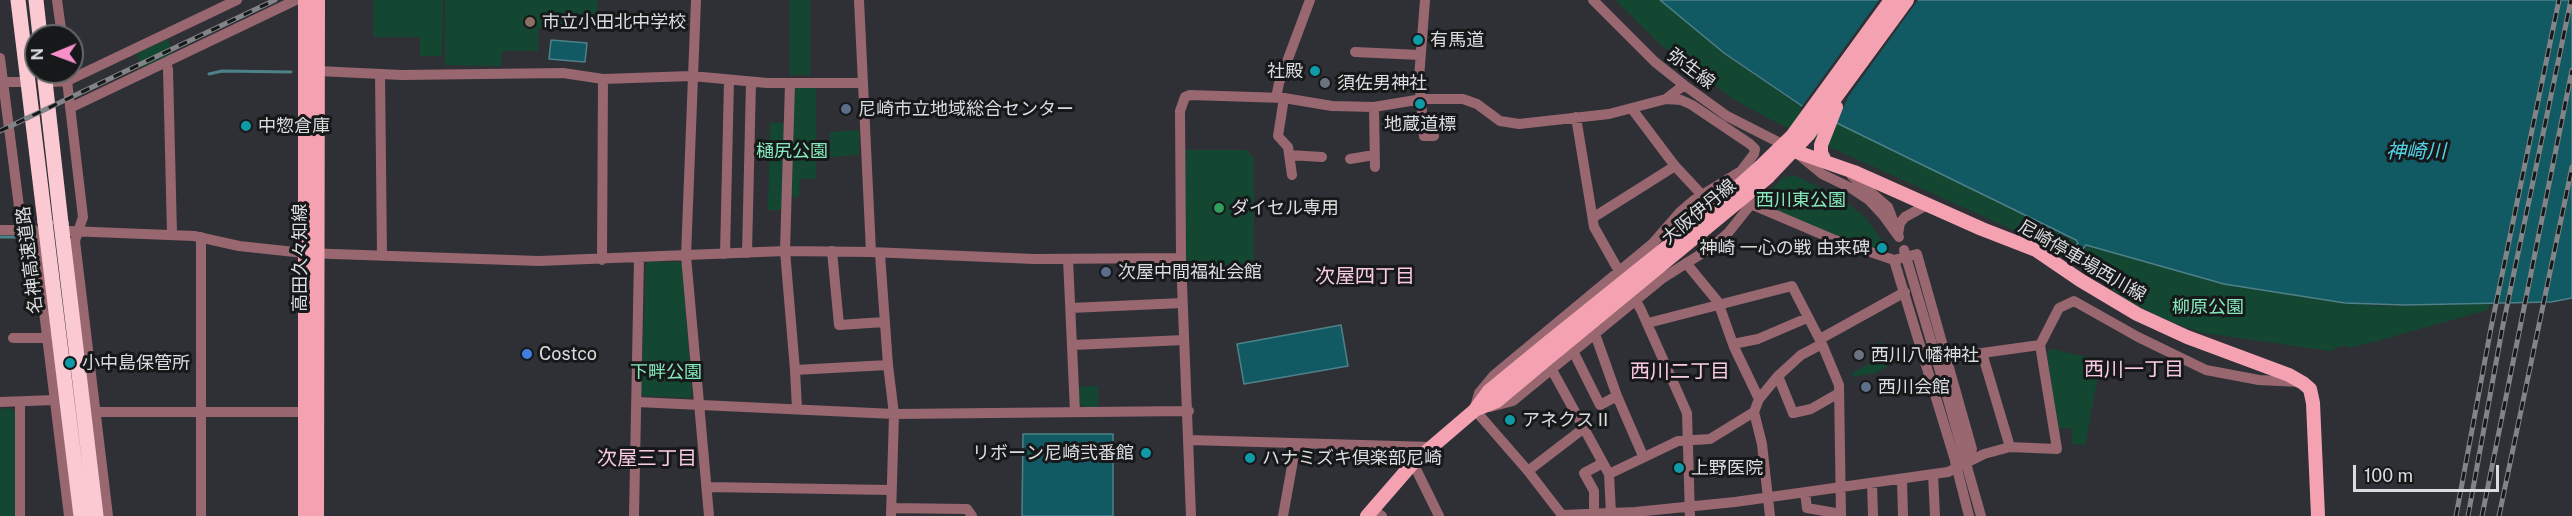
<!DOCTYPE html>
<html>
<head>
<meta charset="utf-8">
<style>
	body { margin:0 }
	#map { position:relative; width:2572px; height:516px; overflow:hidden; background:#2e3035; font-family:"Public Sans",sans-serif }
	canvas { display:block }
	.north { position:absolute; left:24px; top:24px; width:60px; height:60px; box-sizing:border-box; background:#17181a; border:2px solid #656668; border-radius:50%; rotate:269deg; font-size:16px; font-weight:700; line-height:24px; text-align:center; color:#dadcde }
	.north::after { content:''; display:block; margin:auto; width:21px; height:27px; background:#f98fca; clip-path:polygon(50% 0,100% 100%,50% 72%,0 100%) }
	.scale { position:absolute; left:2353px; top:465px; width:146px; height:27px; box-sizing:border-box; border:3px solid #dadcde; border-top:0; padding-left:8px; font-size:18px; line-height:21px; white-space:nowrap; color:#dadcde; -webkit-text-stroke:4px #17181a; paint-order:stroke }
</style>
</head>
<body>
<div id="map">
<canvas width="2572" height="516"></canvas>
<div class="north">N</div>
<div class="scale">100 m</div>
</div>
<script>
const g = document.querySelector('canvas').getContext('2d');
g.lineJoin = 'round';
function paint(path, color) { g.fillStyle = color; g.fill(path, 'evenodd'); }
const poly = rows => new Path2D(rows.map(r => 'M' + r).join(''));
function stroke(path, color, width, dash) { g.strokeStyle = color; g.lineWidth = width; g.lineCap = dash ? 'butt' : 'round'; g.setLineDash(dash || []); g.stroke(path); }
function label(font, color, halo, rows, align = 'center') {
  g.font = font + ' "Public Sans","Noto Sans JP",sans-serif'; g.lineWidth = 6; g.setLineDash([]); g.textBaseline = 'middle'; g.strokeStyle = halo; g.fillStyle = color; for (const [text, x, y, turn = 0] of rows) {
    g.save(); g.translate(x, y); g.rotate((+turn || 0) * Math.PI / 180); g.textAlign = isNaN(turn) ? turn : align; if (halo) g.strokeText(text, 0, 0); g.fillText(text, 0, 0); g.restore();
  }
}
const green = poly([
	[373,0,443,0,442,56,420,56,420,37,373,37],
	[445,0,598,0,596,28,538,28,538,51,502,51,501,66,445,65],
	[790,0,810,0,810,75,790,75],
	[1615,0,1660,0,1724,54,1799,105,2076,241,2072,250,2078,255,2087,246,2216,282,2340,303,2385,306,2490,304,2488,310,2377,341,2348,348,2347,345,2334,348,2334,350,2330,351,2204,333,2173,323,2132,303,2044,244,1779,124,1733,99,1662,46],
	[168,39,173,54,142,68,136,54],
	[793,86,816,87,816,179,800,179,799,197,784,196,782,210,768,210,770,123,792,123],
	[859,130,859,155,830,157,830,132],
	[1184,150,1246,150,1254,158,1254,259,1248,265,1184,265],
	[1794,175,1840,197,1864,216,1887,247,1882,253,1761,206,1759,201,1783,178],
	[648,262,680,262,682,265,692,394,690,398,644,396,641,393,646,264],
	[1883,342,1888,366,1876,373,1852,377,1853,372,1869,364,1873,345],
	[2051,349,2101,360,2085,445,2072,444,2072,428,2058,429,2047,353],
	[1098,386,1098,407,1084,407,1078,402,1077,387],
	[10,408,16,412,16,516,0,516,0,409]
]);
const water = poly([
	[1660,0,2572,0,2572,298,2551,302,2405,305,2345,303,2224,284,2086,245,2078,255,2072,250,2078,243,2076,240,1802,106,1724,53,1660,0],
	[551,40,587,43,585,62,549,59,551,40],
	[1341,325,1348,366,1244,384,1237,344,1341,325],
	[1023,434,1113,434,1113,516,1022,516,1023,434]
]);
const pier = poly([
	[1879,0,1918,0,1848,97,1835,127,1800,109]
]);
const stream = poly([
	[209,74,222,71,291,72],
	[0,237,28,237]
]);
const minor = poly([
	[57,0,62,36],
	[696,0,686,256,709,516],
	[859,0,871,252],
	[1425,0,1419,78,1424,136,1434,136],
	[1593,0,1655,62,1684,85,1727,116,1784,145],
	[1355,52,1420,55],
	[0,58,22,230],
	[166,63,168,69,172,234],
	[318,71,402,75,563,73,603,79,692,76,767,83,863,83],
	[66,72,83,217,75,241,108,516],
	[380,74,382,256],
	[0,82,20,82],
	[51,82,67,81,237,0],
	[790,83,785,251,795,370,888,365],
	[1276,98,1279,83,1310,0],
	[1284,98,1278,136,1288,147,1292,175],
	[1374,107,1375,167],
	[70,108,296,0],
	[1632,109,1675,166,1702,195],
	[1576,117,1594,227,1641,310,1687,413,1690,516],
	[1289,155,1322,157],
	[1799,155,1822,174,1851,188,1869,200,1883,215,1899,237],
	[1350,159,1374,155],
	[1852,176,1888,207,1894,223],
	[1741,191,1755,206,1835,240,1894,260,1917,254,1972,449,1966,463],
	[1594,217,1675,166],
	[0,230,27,230],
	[34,230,69,516],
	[69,231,194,236,239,246,304,253,539,261,785,251,871,252,1034,259,1181,258],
	[1898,234,1900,223,1905,217,1927,205],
	[201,237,201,516],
	[832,251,839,325,884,322],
	[747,253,751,82],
	[725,254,729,80],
	[880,254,888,365,894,414,891,516],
	[1068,259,1075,412],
	[602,260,603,79],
	[1894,260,1954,457,1966,463],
	[1686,263,1718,302,1734,347,1759,399],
	[1071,308,1182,303],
	[1648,323,1792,286,1822,344,1839,385,1841,516],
	[1595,334,1617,396,1643,456],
	[13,338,48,338],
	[1820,339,1905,292],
	[1733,344,1758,339,1807,318],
	[1073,345,1184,340],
	[2040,345,2059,308,2074,301,2138,337,2206,370,2259,380,2300,382],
	[1573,351,1600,405,1617,396],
	[1982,353,2010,447],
	[1939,368,1981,516],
	[795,370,797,409],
	[1552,370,1609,474,1611,514],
	[1778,376,1793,413,1811,409,1839,393],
	[0,402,55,400],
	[20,402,20,516],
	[637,402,894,414,1189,411],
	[1475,407,1479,393,1494,375,1653,243,1680,212,1694,200,1741,171,1754,154,1755,149,1750,144,1692,105,1681,100,1666,99],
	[1490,407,1513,401,1663,278,1712,247,1728,233,1752,203],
	[1475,410,1528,471,1562,515,1635,512,1735,502,1948,472,1984,454,2010,447,2057,449,2040,345,1982,353,1946,354],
	[90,412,304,412],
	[1190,440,1431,447],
	[1955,461,1969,516],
	[1413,463,1439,516],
	[1528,471,1584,428],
	[1609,474,1678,441,1710,439,1754,412],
	[1933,474,1935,516],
	[1902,479,1903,516],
	[1872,483,1873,516],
	[707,487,891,490],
	[1805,493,1807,508,1841,514],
	[891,508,967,509,972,516],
	[1372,509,1382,516],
	[1594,515,1594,491,1584,473,1603,463],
	[634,516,639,257],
	[1191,516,1181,258,1180,111,1185,97,1190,95,1284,98,1332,106,1374,107,1422,99,1463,99,1477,104,1500,121,1519,124,1609,114,1666,99,1684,85],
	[1283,516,1296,444],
	[1770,516,1762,444,1754,412,1759,399,1778,376,1801,355,1822,344]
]);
const major = poly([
	[305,0,305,516],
	[1784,145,1794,151,1854,172,1982,229,2036,250,2080,280,2137,314,2187,337,2289,375,2303,383,2310,389,2313,403,2318,516],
	[1825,161,1821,153,1821,145,1836,107],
	[1760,167,1792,136,1891,0],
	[1768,177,1808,135,1907,0],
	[1477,409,1497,401,1558,350],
	[317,516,318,0],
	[1367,516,1413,463,1475,410,1489,391,1550,341]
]);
const highway = poly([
	[18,0,45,222],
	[36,0,40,36],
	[44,72,61,223]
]);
const rail = poly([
	[0,131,275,0],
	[2456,516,2491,328,2559,0],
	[2468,516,2502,330,2571,0],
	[2482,516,2572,70],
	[2499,516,2572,167]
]);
const minorBridge = poly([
	[1904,250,1939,368]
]);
const majorBridge = poly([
	[1550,341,1704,217,1760,167],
	[1558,350,1768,177]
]);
const highwayBridge = poly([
	[45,222,81,516],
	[61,223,96,516]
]);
const markers = [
	[530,22,6,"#8d6e63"],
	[1418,40,6,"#0f9aa8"],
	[1315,71,6,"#0f9aa8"],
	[1325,83,6,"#6b7280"],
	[1420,104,6,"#0f9aa8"],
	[846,109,6,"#5c6f8a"],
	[246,126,6,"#0f9aa8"],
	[1219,208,6,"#2e9e5b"],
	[1882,248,6,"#0f9aa8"],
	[1106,272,6,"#5c6f8a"],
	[527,354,6,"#3f7fe0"],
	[1859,355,6,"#6b7280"],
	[70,363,6,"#0f9aa8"],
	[1866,387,6,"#5c6f8a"],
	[1510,420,6,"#0f9aa8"],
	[1146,453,6,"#0f9aa8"],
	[1250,458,6,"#0f9aa8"],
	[1679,468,6,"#0f9aa8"]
];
const poiNames = [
	["市立小田北中学校",542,22],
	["有馬道",1430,40],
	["社殿",1303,71,"right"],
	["須佐男神社",1337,83],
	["尼崎市立地域総合センター",858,109],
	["地蔵道標",1420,124,"center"],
	["中惣倉庫",258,126],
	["ダイセル専用",1231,208],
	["神崎 一心の戦 由来碑",1870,248,"right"],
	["次屋中間福祉会館",1118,272],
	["Costco",539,354],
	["西川八幡神社",1871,355],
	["小中島保管所",82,363],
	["西川会館",1878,387],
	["アネクスⅡ",1522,420],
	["リボーン尼崎弐番館",1134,453,"right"],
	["ハナミズキ倶楽部尼崎",1262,458],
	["上野医院",1691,468]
];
const streetNames = [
	["弥生線",1691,69,37],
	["大阪伊丹線",1699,212,-40],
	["高田久々知線",300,258,-90],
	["名神高速道路",30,260,-97],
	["尼崎停車場西川線",2082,261,30]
];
const parkNames = [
	["樋尻公園",792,151],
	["西川東公園",1801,200],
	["柳原公園",2208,307],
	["下畔公園",666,372]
];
const waterNames = [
	["神崎川",2416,152]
];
const neighbourhoodNames = [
	["次屋四丁目",1365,277],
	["西川一丁目",2134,370],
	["西川二丁目",1680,372],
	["次屋三丁目",647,459]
];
paint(green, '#134732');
paint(water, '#125a63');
stroke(water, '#4e8188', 1.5);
paint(pier, '#2e3035');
stroke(stream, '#4e8188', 3);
stroke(minor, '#986770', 10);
stroke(major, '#f4a2b2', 14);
stroke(highway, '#fbc9d2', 15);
stroke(rail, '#828487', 5);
stroke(rail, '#17181a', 3, [9]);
stroke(minorBridge, '#986770', 10);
stroke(majorBridge, '#f4a2b2', 14);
stroke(highwayBridge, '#fbc9d2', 15);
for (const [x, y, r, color] of markers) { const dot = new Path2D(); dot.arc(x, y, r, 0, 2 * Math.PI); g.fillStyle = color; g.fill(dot); stroke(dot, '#17181a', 2); }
label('18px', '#dadcde', '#17181a', poiNames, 'left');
label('18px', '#dadcde', '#17181a', streetNames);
label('18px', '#86e9bb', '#17181a', parkNames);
label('italic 20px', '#50d3e6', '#17181a', waterNames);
label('20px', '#f9cbe3', '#17181a', neighbourhoodNames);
</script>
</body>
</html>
